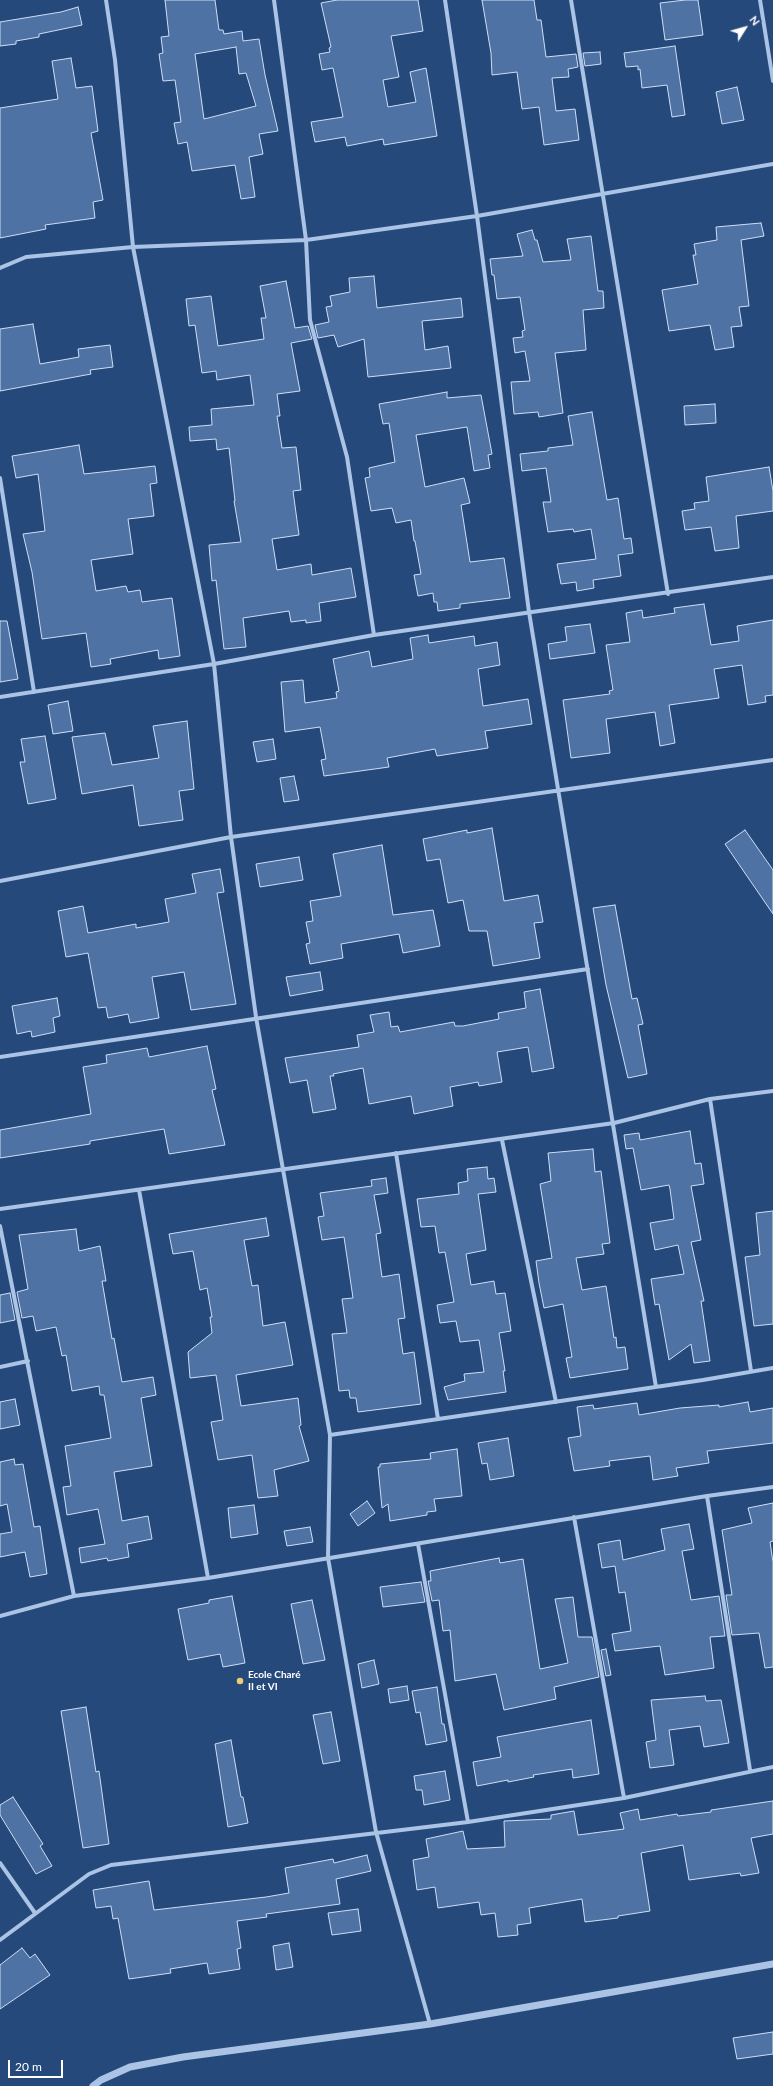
<!DOCTYPE html>
<html>
<head>
<meta charset="utf-8">
<style>
	body { margin:0 }
	#map { position:relative; width:773px; height:2086px; overflow:hidden; background:#26497c; font-family:Lato,sans-serif }
	canvas { display:block }
	.north { position:absolute; left:725px; top:8px; width:40px; height:40px; -webkit-text-stroke:3px #26497c; paint-order:stroke; rotate:53deg; font-size:11px; font-weight:700; line-height:16px; text-align:center; color:#fff }
	.north::after { content:''; display:block; margin:auto; width:14px; height:18px; background:#fff; clip-path:polygon(50% 0,100% 100%,50% 72%,0 100%) }
	.scale { position:absolute; left:8px; top:2060px; width:55px; height:18px; box-sizing:border-box; border:2px solid #fff; border-top:0; padding-left:5px; font-size:12px; line-height:14px; white-space:nowrap; color:#fff; -webkit-text-stroke:3px #26497c; paint-order:stroke }
</style>
</head>
<body>
<div id="map">
<canvas width="773" height="2086"></canvas>
<div class="north">N</div>
<div class="scale">20 m</div>
</div>
<script>
const g = document.querySelector('canvas').getContext('2d');
g.lineJoin = 'round';
function paint(path, color) { g.fillStyle = color; g.fill(path, 'evenodd'); }
const poly = rows => new Path2D(rows.map(r => 'M' + r).join(''));
function stroke(path, color, width, dash) { g.strokeStyle = color; g.lineWidth = width; g.lineCap = dash ? 'butt' : 'round'; g.setLineDash(dash || []); g.stroke(path); }
function label(font, color, halo, rows, align = 'center') {
  g.font = font + ' Lato,sans-serif'; g.lineWidth = 3.5; g.setLineDash([]); g.textBaseline = 'middle'; g.strokeStyle = halo; g.fillStyle = color; for (const [text, x, y, turn = 0] of rows) {
    g.save(); g.translate(x, y); g.rotate((+turn || 0) * Math.PI / 180); g.textAlign = isNaN(turn) ? turn : align; if (halo) g.strokeText(text, 0, 0); g.fillText(text, 0, 0); g.restore();
  }
}
const building = poly([
	[165,0,215,0,219,30,223,30,224,34,242,31,243,41,259,39,265,75,278,131,259,134,263,154,249,157,255,197,241,199,235,165,192,171,187,142,178,144,174,123,181,122,175,80,163,81,159,54,163,53,161,37,169,36,165,0],
	[236,47,239,74,246,73,256,106,204,119,195,54,236,47],
	[337,0,418,0,423,31,391,36,399,77,383,80,388,107,416,102,410,72,426,68,437,136,384,145,383,139,347,146,345,137,315,142,311,122,343,117,333,68,322,70,319,54,330,52,329,48,331,47,321,3,337,0],
	[482,0,534,0,537,20,541,20,546,57,576,54,578,67,568,69,569,77,552,78,556,111,575,109,579,140,544,145,539,107,522,109,517,72,492,75,491,53,482,0],
	[685,0,698,0,703,35,665,40,660,3,685,0],
	[78,7,82,25,39,34,39,37,16,41,16,44,0,46,0,22,61,12,78,7],
	[675,46,685,115,672,117,667,85,642,88,640,69,638,70,638,66,626,67,624,53,675,46],
	[600,52,601,64,585,66,583,53,600,52],
	[71,58,76,88,92,86,98,131,91,133,103,200,93,202,95,218,45,225,46,229,0,238,0,108,58,99,52,61,71,58],
	[737,87,744,120,722,124,716,92,737,87],
	[761,223,764,236,741,240,749,306,739,307,742,326,731,327,734,347,715,350,710,325,669,331,662,290,698,284,693,255,696,255,694,244,717,240,716,227,761,223],
	[532,230,535,240,537,240,543,262,571,260,567,239,591,236,598,291,603,291,604,308,583,310,586,350,555,353,563,413,539,417,538,412,514,414,511,382,530,381,525,351,515,353,513,338,523,337,522,331,525,330,520,297,497,299,494,275,492,275,490,259,523,256,517,234,532,230],
	[374,276,377,308,461,298,463,317,422,321,425,350,448,346,451,368,368,377,364,339,338,347,334,335,318,338,315,325,329,322,326,307,332,306,330,296,350,292,349,278,374,276],
	[286,281,295,328,308,326,312,339,291,343,300,391,277,394,280,416,277,416,282,448,296,447,301,490,293,491,299,535,272,539,277,570,311,564,312,575,351,568,356,597,319,603,321,621,306,623,306,620,291,622,289,611,243,618,246,647,224,649,216,580,212,581,209,545,241,542,234,501,235,501,229,448,217,450,216,439,190,441,189,427,212,425,211,409,254,405,250,375,217,380,216,371,202,373,195,325,189,326,186,299,211,296,218,346,264,339,261,318,266,318,260,286,286,281],
	[33,324,40,364,79,357,78,349,110,345,113,367,90,370,91,374,0,391,0,329,33,324],
	[447,392,447,398,481,395,492,454,488,455,490,468,474,471,467,427,416,435,425,487,464,478,470,503,461,505,470,562,504,558,510,598,460,604,460,608,438,611,437,602,434,602,433,593,418,596,414,575,421,574,415,541,414,541,411,520,396,523,392,508,371,511,365,478,370,477,369,468,395,462,389,423,383,424,379,404,447,392],
	[715,404,716,423,685,425,684,406,715,404],
	[592,412,607,500,618,498,624,539,631,538,633,553,618,555,621,576,593,580,594,588,577,591,576,582,561,584,557,564,596,559,591,529,574,532,573,529,548,532,543,502,551,502,546,468,522,471,520,454,548,451,548,448,573,445,568,416,592,412],
	[79,445,84,474,155,466,157,483,150,484,154,516,128,519,133,554,91,560,96,591,126,586,128,592,140,590,142,602,172,598,180,656,159,659,158,650,110,659,111,664,91,667,86,633,42,639,32,572,23,534,45,531,38,474,16,478,12,456,79,445],
	[769,467,773,491,773,511,736,516,739,548,715,551,711,527,685,530,682,511,695,509,694,503,709,501,706,477,769,467],
	[704,604,711,645,739,641,737,626,773,620,773,695,765,696,766,702,748,705,742,665,714,669,719,698,669,705,675,743,660,746,655,712,606,719,610,753,571,758,563,700,610,694,609,691,613,690,606,645,630,642,626,613,642,610,643,618,675,613,674,608,704,604],
	[0,621,7,621,18,679,0,682,0,621],
	[590,624,595,653,550,659,548,644,567,641,565,627,590,624],
	[428,635,429,643,474,636,475,646,497,642,500,665,478,669,483,706,528,699,532,724,485,731,488,748,437,756,435,749,387,758,389,767,324,776,321,760,326,759,320,727,285,732,281,682,303,680,305,703,337,698,336,692,339,691,333,659,369,651,372,667,413,659,410,638,428,635],
	[68,701,73,731,53,734,48,705,68,701],
	[187,721,194,789,179,791,183,820,139,826,133,785,82,794,72,737,105,733,112,765,159,758,153,726,187,721],
	[45,736,56,799,28,804,20,762,25,762,21,739,45,736],
	[273,739,276,759,257,762,253,742,273,739],
	[294,776,299,800,284,802,280,778,294,776],
	[492,828,504,901,538,895,543,922,534,923,540,958,493,966,487,931,469,931,463,900,448,903,440,859,427,861,423,839,467,830,467,833,492,828],
	[745,830,773,870,773,914,725,844,745,830],
	[382,845,393,915,433,910,440,946,403,953,399,934,341,944,343,958,310,964,306,944,310,943,306,922,313,921,310,901,341,896,333,854,382,845],
	[299,857,303,880,260,887,256,864,299,857],
	[220,869,224,892,217,893,236,1004,191,1010,184,972,152,977,159,1018,130,1023,128,1014,108,1018,106,1007,98,1008,88,953,66,957,58,911,83,906,88,933,136,924,136,928,169,922,165,899,196,893,192,874,220,869],
	[615,905,632,999,637,998,643,1024,638,1025,647,1074,628,1078,606,985,593,908,615,905],
	[320,972,323,990,290,996,286,977,320,972],
	[540,989,554,1068,532,1072,528,1047,497,1052,502,1082,479,1086,478,1082,450,1087,453,1106,414,1114,411,1096,369,1104,363,1068,333,1074,334,1076,330,1076,336,1109,313,1113,307,1080,290,1083,285,1058,359,1047,357,1035,374,1032,370,1015,389,1012,391,1027,398,1026,400,1032,454,1022,455,1026,463,1026,499,1019,498,1013,526,1008,524,992,540,989],
	[57,998,60,1016,53,1018,55,1032,32,1037,31,1031,17,1034,12,1006,57,998],
	[207,1046,216,1089,212,1090,225,1145,169,1154,164,1129,90,1141,90,1144,0,1158,0,1130,91,1114,83,1067,107,1063,106,1055,147,1048,149,1057,207,1046],
	[690,1131,695,1164,701,1163,704,1184,691,1186,701,1240,691,1242,704,1301,701,1301,710,1361,694,1363,691,1344,669,1360,659,1304,655,1305,651,1279,684,1274,678,1245,655,1250,650,1223,674,1219,670,1189,669,1185,641,1190,633,1148,626,1149,624,1135,639,1133,640,1140,690,1131],
	[593,1149,595,1172,601,1171,610,1243,602,1244,604,1254,576,1258,582,1290,606,1286,614,1338,616,1337,617,1348,625,1347,628,1369,570,1378,566,1358,572,1357,563,1304,544,1308,539,1283,536,1261,552,1258,540,1184,551,1181,548,1153,593,1149],
	[487,1167,488,1179,494,1178,496,1192,478,1194,486,1250,466,1254,471,1285,494,1281,496,1294,505,1293,511,1331,499,1333,505,1371,503,1371,506,1392,448,1400,444,1387,465,1381,464,1374,484,1372,479,1340,460,1342,456,1321,440,1323,437,1305,454,1302,445,1252,439,1253,435,1226,421,1227,417,1199,459,1194,458,1183,468,1181,467,1169,487,1167],
	[386,1178,388,1193,374,1195,381,1233,376,1234,382,1277,399,1274,405,1318,398,1319,403,1354,414,1352,421,1404,358,1412,356,1398,350,1398,349,1390,339,1391,332,1334,347,1333,342,1299,353,1298,344,1237,322,1240,318,1217,324,1216,320,1193,372,1186,371,1180,386,1178],
	[773,1211,773,1324,754,1326,745,1257,760,1255,756,1213,773,1211],
	[266,1218,269,1236,244,1240,252,1286,258,1285,263,1326,285,1322,293,1365,236,1375,241,1406,298,1398,301,1425,299,1426,309,1461,274,1470,278,1496,258,1498,252,1455,218,1460,211,1422,223,1420,216,1375,190,1378,188,1352,212,1333,210,1317,212,1317,207,1288,200,1290,193,1251,173,1254,169,1234,266,1218],
	[76,1229,79,1251,100,1246,106,1281,102,1281,112,1339,114,1338,122,1382,153,1377,156,1395,141,1398,152,1466,114,1472,122,1521,148,1516,152,1539,127,1544,129,1557,108,1561,107,1558,81,1563,79,1548,105,1544,98,1509,67,1515,63,1487,71,1486,65,1446,111,1438,104,1395,100,1395,99,1386,72,1391,66,1355,62,1356,56,1327,36,1331,33,1316,22,1318,17,1292,28,1289,19,1235,76,1229],
	[10,1293,15,1320,0,1323,0,1295,10,1293],
	[15,1399,20,1425,0,1429,0,1402,15,1399],
	[748,1402,750,1412,773,1408,773,1443,707,1451,709,1463,676,1468,678,1476,653,1480,650,1456,609,1461,610,1466,574,1471,568,1438,581,1436,577,1407,593,1405,594,1409,637,1403,639,1415,680,1408,719,1405,719,1407,748,1402],
	[508,1438,514,1476,490,1480,487,1463,482,1464,478,1443,508,1438],
	[457,1449,462,1496,434,1499,436,1511,427,1512,427,1515,390,1521,388,1504,382,1508,378,1467,380,1467,380,1464,431,1459,430,1453,457,1449],
	[14,1459,15,1465,23,1464,34,1527,40,1526,47,1574,30,1577,25,1552,0,1557,0,1534,12,1532,7,1504,0,1506,0,1462,14,1459],
	[367,1501,375,1513,358,1526,350,1514,367,1501],
	[773,1503,773,1541,770,1542,773,1562,773,1667,765,1668,759,1633,732,1635,726,1595,732,1595,722,1530,752,1523,748,1508,773,1503],
	[254,1505,258,1534,231,1538,228,1508,254,1505],
	[689,1524,694,1549,682,1551,691,1600,719,1596,725,1636,710,1637,714,1668,665,1675,660,1646,615,1651,612,1634,631,1631,625,1592,619,1593,615,1566,602,1568,598,1544,620,1540,623,1560,665,1550,661,1529,689,1524],
	[310,1527,313,1542,287,1546,284,1531,310,1527],
	[499,1558,500,1563,523,1559,540,1669,568,1663,555,1599,573,1597,578,1637,592,1637,599,1677,554,1687,556,1699,504,1710,496,1674,455,1681,450,1630,443,1631,439,1600,432,1601,428,1581,431,1581,430,1571,499,1558],
	[421,1582,425,1602,383,1607,380,1587,421,1582],
	[232,1596,245,1663,223,1667,220,1654,188,1660,178,1609,209,1603,209,1600,232,1596],
	[312,1600,325,1660,303,1664,291,1604,312,1600],
	[606,1649,611,1675,606,1676,601,1650,606,1649],
	[374,1660,379,1684,362,1688,358,1664,374,1660],
	[407,1686,409,1700,390,1703,388,1689,407,1686],
	[437,1687,442,1724,444,1724,447,1741,426,1745,420,1712,416,1713,412,1691,437,1687],
	[705,1696,706,1701,721,1700,729,1743,704,1747,700,1726,669,1730,674,1765,650,1768,646,1742,656,1740,651,1700,705,1696],
	[86,1707,96,1772,99,1771,109,1844,83,1848,61,1711,86,1707],
	[331,1712,340,1761,323,1764,313,1715,331,1712],
	[591,1720,599,1774,573,1778,572,1769,533,1775,534,1777,508,1782,508,1780,477,1786,473,1762,501,1757,497,1737,591,1720],
	[231,1740,241,1797,243,1797,248,1823,228,1827,215,1744,231,1740],
	[445,1771,450,1800,424,1805,422,1790,416,1790,414,1776,445,1771],
	[13,1797,43,1844,40,1846,52,1866,36,1874,0,1815,0,1805,13,1797],
	[773,1801,773,1834,751,1838,759,1873,741,1876,740,1873,689,1880,683,1845,641,1853,650,1911,618,1916,618,1918,585,1922,582,1899,529,1908,531,1923,517,1925,518,1935,498,1937,495,1913,481,1915,479,1902,438,1908,435,1887,417,1890,413,1860,429,1857,426,1839,463,1831,467,1849,505,1847,504,1821,551,1819,551,1815,574,1811,578,1835,624,1829,620,1813,638,1809,640,1820,677,1814,678,1816,711,1812,711,1810,773,1801],
	[367,1855,371,1871,336,1879,340,1904,266,1914,267,1917,237,1921,241,1948,237,1949,240,1969,209,1974,207,1963,170,1969,171,1973,129,1979,118,1918,113,1919,111,1906,96,1908,93,1890,149,1881,154,1910,266,1897,289,1893,285,1868,333,1859,334,1863,367,1855],
	[358,1909,361,1931,332,1935,328,1913,358,1909],
	[289,1943,293,1967,276,1970,273,1946,289,1943],
	[22,1948,30,1958,35,1954,50,1975,0,2009,0,1965,22,1948],
	[773,2032,773,2054,737,2059,733,2038,773,2032]
]);
const minor = poly([
	[106,0,115,60,133,247,214,664,231,837,256,1017,330,1435,328,1558,376,1832,430,2024],
	[274,0,306,240,310,320,347,457,374,635],
	[445,0,477,216,529,612,656,1387],
	[571,0,668,594],
	[760,0,773,81],
	[0,268,26,257,133,247,306,240,477,216,773,164],
	[0,478,34,692],
	[0,697,214,664,374,635,773,577],
	[0,881,231,837,773,760],
	[0,1057,588,969],
	[710,1099,751,1371],
	[502,1140,556,1402],
	[396,1153,438,1419],
	[139,1190,208,1578],
	[0,1209,614,1123,710,1099,773,1091],
	[0,1226,74,1596],
	[0,1367,28,1361],
	[330,1435,703,1380,773,1368],
	[707,1496,750,1770],
	[574,1517,624,1798],
	[418,1544,468,1822],
	[0,1616,74,1596,208,1578,707,1496,773,1487],
	[0,1863,35,1913],
	[0,1940,89,1874,111,1865,468,1822,624,1798,773,1767]
]);
const tertiary = poly([
	[93,2086,101,2080,130,2067,183,2057,430,2024,773,1964]
]);
const markers = [
	[240,1681,4,"#edcd71"]
];
const poiNames = [
	["Ecole Charé",248,1675],
	["II et VI",248,1687]
];
paint(building, '#4f72a4');
stroke(building, '#cedef4', 1);
stroke(minor, '#abc3e4', 4);
stroke(tertiary, '#abc3e4', 7);
for (const [x, y, r, color] of markers) { const dot = new Path2D(); dot.arc(x, y, r, 0, 2 * Math.PI); g.fillStyle = color; g.fill(dot); stroke(dot, '#26497c', 1.5); }
label('bold 10px', '#fff', '#26497c', poiNames, 'left');
</script>
</body>
</html>
